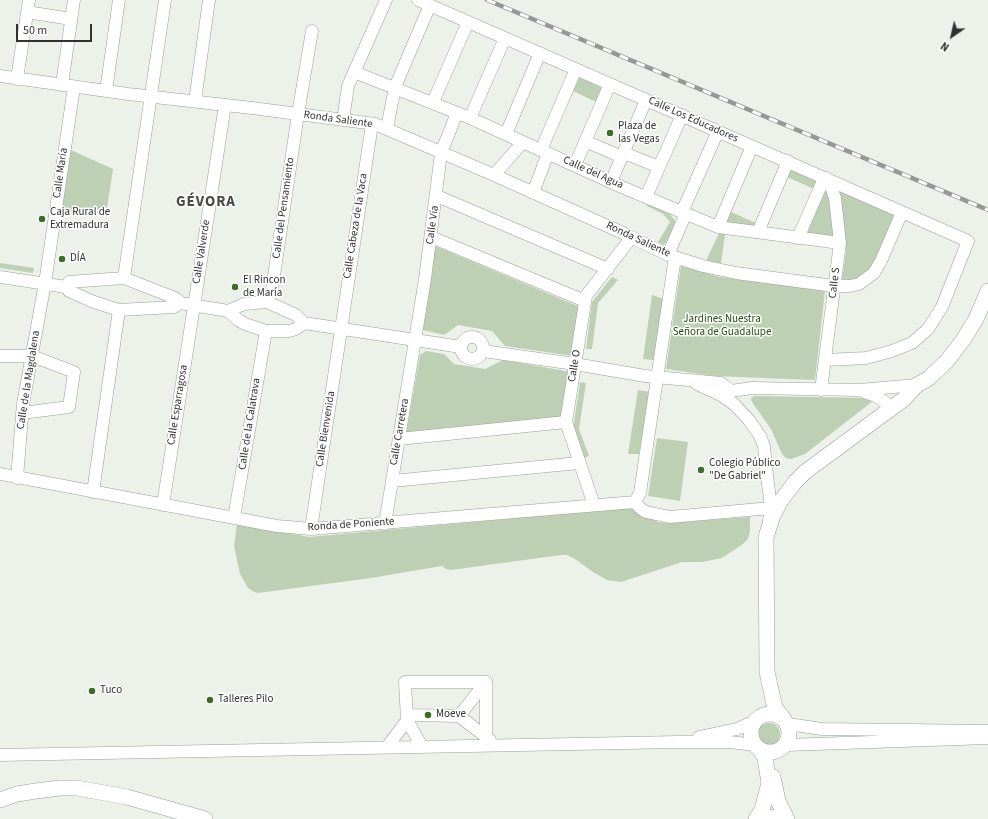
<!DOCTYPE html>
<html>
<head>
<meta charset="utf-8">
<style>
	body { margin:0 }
	#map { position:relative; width:988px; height:819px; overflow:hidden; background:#ecf1ea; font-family:"Source Sans 3",sans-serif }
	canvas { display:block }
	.north { position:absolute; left:932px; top:16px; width:40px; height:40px; -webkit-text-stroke:3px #fff; paint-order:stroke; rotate:214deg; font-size:11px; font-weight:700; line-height:16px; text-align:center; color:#30322f }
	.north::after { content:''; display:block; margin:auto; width:14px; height:18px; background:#30322f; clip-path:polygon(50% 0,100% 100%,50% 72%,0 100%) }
	.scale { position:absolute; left:16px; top:24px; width:76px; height:18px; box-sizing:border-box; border:2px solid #30322f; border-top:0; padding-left:5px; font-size:12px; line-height:14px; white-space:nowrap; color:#30322f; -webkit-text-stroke:3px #fff; paint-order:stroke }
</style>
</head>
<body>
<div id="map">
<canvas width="988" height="819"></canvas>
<div class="north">N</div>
<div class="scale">50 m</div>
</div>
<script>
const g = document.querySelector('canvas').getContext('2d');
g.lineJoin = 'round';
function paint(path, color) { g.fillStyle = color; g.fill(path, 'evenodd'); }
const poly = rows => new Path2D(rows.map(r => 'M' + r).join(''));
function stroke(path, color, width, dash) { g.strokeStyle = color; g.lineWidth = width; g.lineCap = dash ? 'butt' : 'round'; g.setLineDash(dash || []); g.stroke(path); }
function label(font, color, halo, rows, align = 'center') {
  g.font = font + ' "Source Sans 3",sans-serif'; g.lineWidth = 3; g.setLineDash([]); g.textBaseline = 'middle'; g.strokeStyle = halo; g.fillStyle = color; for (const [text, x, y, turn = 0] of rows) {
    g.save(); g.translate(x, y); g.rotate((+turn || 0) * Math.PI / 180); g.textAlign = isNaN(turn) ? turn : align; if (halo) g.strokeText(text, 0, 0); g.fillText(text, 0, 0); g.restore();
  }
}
const green = poly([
	[577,76,604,89,598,103,571,90],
	[71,150,113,169,107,208,61,213],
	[789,168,817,181,814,189,785,176],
	[825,188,830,203,834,234,831,238,808,234,808,231],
	[837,189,895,214,875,261,870,270,862,276,852,280,842,279,846,251,845,236],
	[649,203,671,215,675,221,675,224,670,236,664,245,658,242,670,222,663,214,647,206],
	[729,211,758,224,756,228,725,223],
	[719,233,725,234,721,263,706,261],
	[435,246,580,307,573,356,505,346,492,331,458,325,444,335,423,330],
	[0,263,34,268,33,273,0,268],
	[681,266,720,277,825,291,815,380,714,376,666,369],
	[612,277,618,280,598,303,592,349,586,349,592,302],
	[652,295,664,299,654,360,643,359],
	[426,351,444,354,454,364,485,369,503,360,571,372,563,421,406,435,420,355],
	[580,382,586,383,579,429,589,456,584,458,573,429],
	[638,390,650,392,639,454,628,454],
	[754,396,872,398,873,401,805,454,791,459,786,458,782,454,771,429,752,402,751,398],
	[657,438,688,442,680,501,648,496],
	[626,508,635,509,658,522,667,523,750,517,750,531,748,539,743,544,722,558,702,562,682,562,621,582,607,580,593,572,575,559,567,555,561,555,451,570,446,569,442,566,371,578,258,593,254,592,248,588,240,574,234,546,237,523,309,537],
	'758 734a11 11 0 1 1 22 0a11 11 0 1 1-22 0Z'
]);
const minor = poly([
	[418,0,968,241,942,307,928,329,912,343,892,351,866,358,825,360],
	[27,12,71,19],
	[354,72,470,118,624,188,718,227,840,243],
	[0,76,128,94,252,108,375,124,494,175,623,233,668,255,703,266,736,273,834,286,850,286,859,284,874,273,881,261,902,212],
	[17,79,29,0],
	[62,85,74,0],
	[106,91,119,0],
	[195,101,209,0],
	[433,102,468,22],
	[470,118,505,38],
	[343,120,348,86,386,0],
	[387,128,395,87,430,5],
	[506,134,540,53],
	[585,141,622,157],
	[541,150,576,69],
	[624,153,659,167],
	[575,165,610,84],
	[494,175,523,142],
	[611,182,646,100],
	[533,193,548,153],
	[437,196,608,269],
	[646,197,682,115],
	[682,212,718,131],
	[718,227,752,146],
	[758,232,788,161],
	[431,237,585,301],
	[798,238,822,183,826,178,830,184,835,198,840,243,821,390],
	[668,255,686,213],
	[0,277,66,287,69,291,94,302,119,310,174,307,180,303],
	[124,278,165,0],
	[66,287,69,282,124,278,175,298,178,300,180,303,228,311,244,304,267,302,296,315,304,323,461,347],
	[267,302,272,289,298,114,312,31],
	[228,311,238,320,245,324,266,331,289,331,296,329,304,323],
	'461 348a11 11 0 1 1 22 0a11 11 0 1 1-22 0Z',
	[483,351,575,364,645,376,721,383,731,391,752,388,859,390,917,385],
	[0,356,32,356,74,372,69,407,22,413],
	[697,384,719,394,734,404,749,420,760,436,764,446,766,467,771,508,769,521],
	[862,391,876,396,886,403,888,411],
	[399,439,566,422],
	[0,474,277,526,311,529,635,502],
	[17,478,23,404,45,283,74,87],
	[392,481,579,463],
	[93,492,119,310],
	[635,502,640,493,675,257],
	[635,502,640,508,646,512,670,517,771,508],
	[163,505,210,203,225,105],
	[594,505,566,422,586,296,631,238],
	[234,518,266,331],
	[385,524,425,279,441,153,457,113],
	[311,529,372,124],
	[459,716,486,682],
	[788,724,822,729,988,731],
	[699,737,737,729,755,721],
	[786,745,988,738],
	[387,747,411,715,459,716,490,740],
	[422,747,407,720,405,682,486,682,486,738],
	[0,755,678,742,730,742,755,745]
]);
const major = poly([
	'751 733a19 19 0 1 1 38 0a19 19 0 1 1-38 0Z',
	[784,719,775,708,767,672,766,537,772,518,780,502,795,482,805,472,904,399,917,385,929,378,947,361,963,340,976,319,988,291],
	[773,777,778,801,787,819],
	[0,800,17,794,36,791,60,788,77,788,127,797,205,819],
	[756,819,762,810,769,783,765,758,760,750]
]);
const highway = poly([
	[763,819,783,819]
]);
const rail = poly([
	[487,0,988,210]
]);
const markers = [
	[610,133,4,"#406b28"],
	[42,219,4,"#406b28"],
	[62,259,4,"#406b28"],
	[235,287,4,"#406b28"],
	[701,470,4,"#406b28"],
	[92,691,4,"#406b28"],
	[210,700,4,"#406b28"],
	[428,715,4,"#406b28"]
];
const streetNames = [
	["Ronda Saliente",338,120,8],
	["Calle Los Educadores",693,120,24],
	["Calle María",61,173,-82],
	["Calle del Agua",593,173,24],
	["Calle del Pensamiento",284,208,-82],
	["Calle Vía",433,225,-82],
	["Calle Cabeza de la Vaca",356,226,-81],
	["Ronda Saliente",638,240,25],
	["Calle Valverde",202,252,-81],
	["Calle S",835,283,-83],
	["Calle O",575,366,-81],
	["Calle de la Magdalena",29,380,-81],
	["Calle Esparragosa",178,405,-81],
	["Calle de la Calatrava",250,424,-81],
	["Calle Bienvenida",326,429,-81],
	["Calle Carretera",400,432,-80],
	["Ronda de Poniente",351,525,-4]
];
const poiNames = [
	["Plaza de",618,127],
	["las Vegas",618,140],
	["Caja Rural de",50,213],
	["Extremadura",50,226],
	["DÍA",70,259],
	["El Rincon",243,281],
	["de María",243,294],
	["Colegio Público",709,464],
	["\"De Gabriel\"",709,477],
	["Tuco",100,691],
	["Talleres Pilo",218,700],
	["Moeve",436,715]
];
const parkNames = [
	["Jardines Nuestra",722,320],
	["Señora de Guadalupe",722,333]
];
const districtNames = [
	["GÉVORA",206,203]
];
paint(green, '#bdd0b4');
stroke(minor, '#9a9f99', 13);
stroke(major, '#9a9f99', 16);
stroke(highway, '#9a9f99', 19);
stroke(minor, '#fff', 12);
stroke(major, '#fff', 15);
stroke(highway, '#fff', 18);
stroke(rail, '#959994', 4.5);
stroke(rail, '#fff', 3, [9]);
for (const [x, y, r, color] of markers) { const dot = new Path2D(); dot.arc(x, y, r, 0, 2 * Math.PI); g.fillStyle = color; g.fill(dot); stroke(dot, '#fff', 1.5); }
label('11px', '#30322f', '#fff', streetNames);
label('11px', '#30322f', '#fff', poiNames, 'left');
label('11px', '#264b0d', '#fff', parkNames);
g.letterSpacing = '1px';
label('bold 15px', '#474a45', '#fff', districtNames);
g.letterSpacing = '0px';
</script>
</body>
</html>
